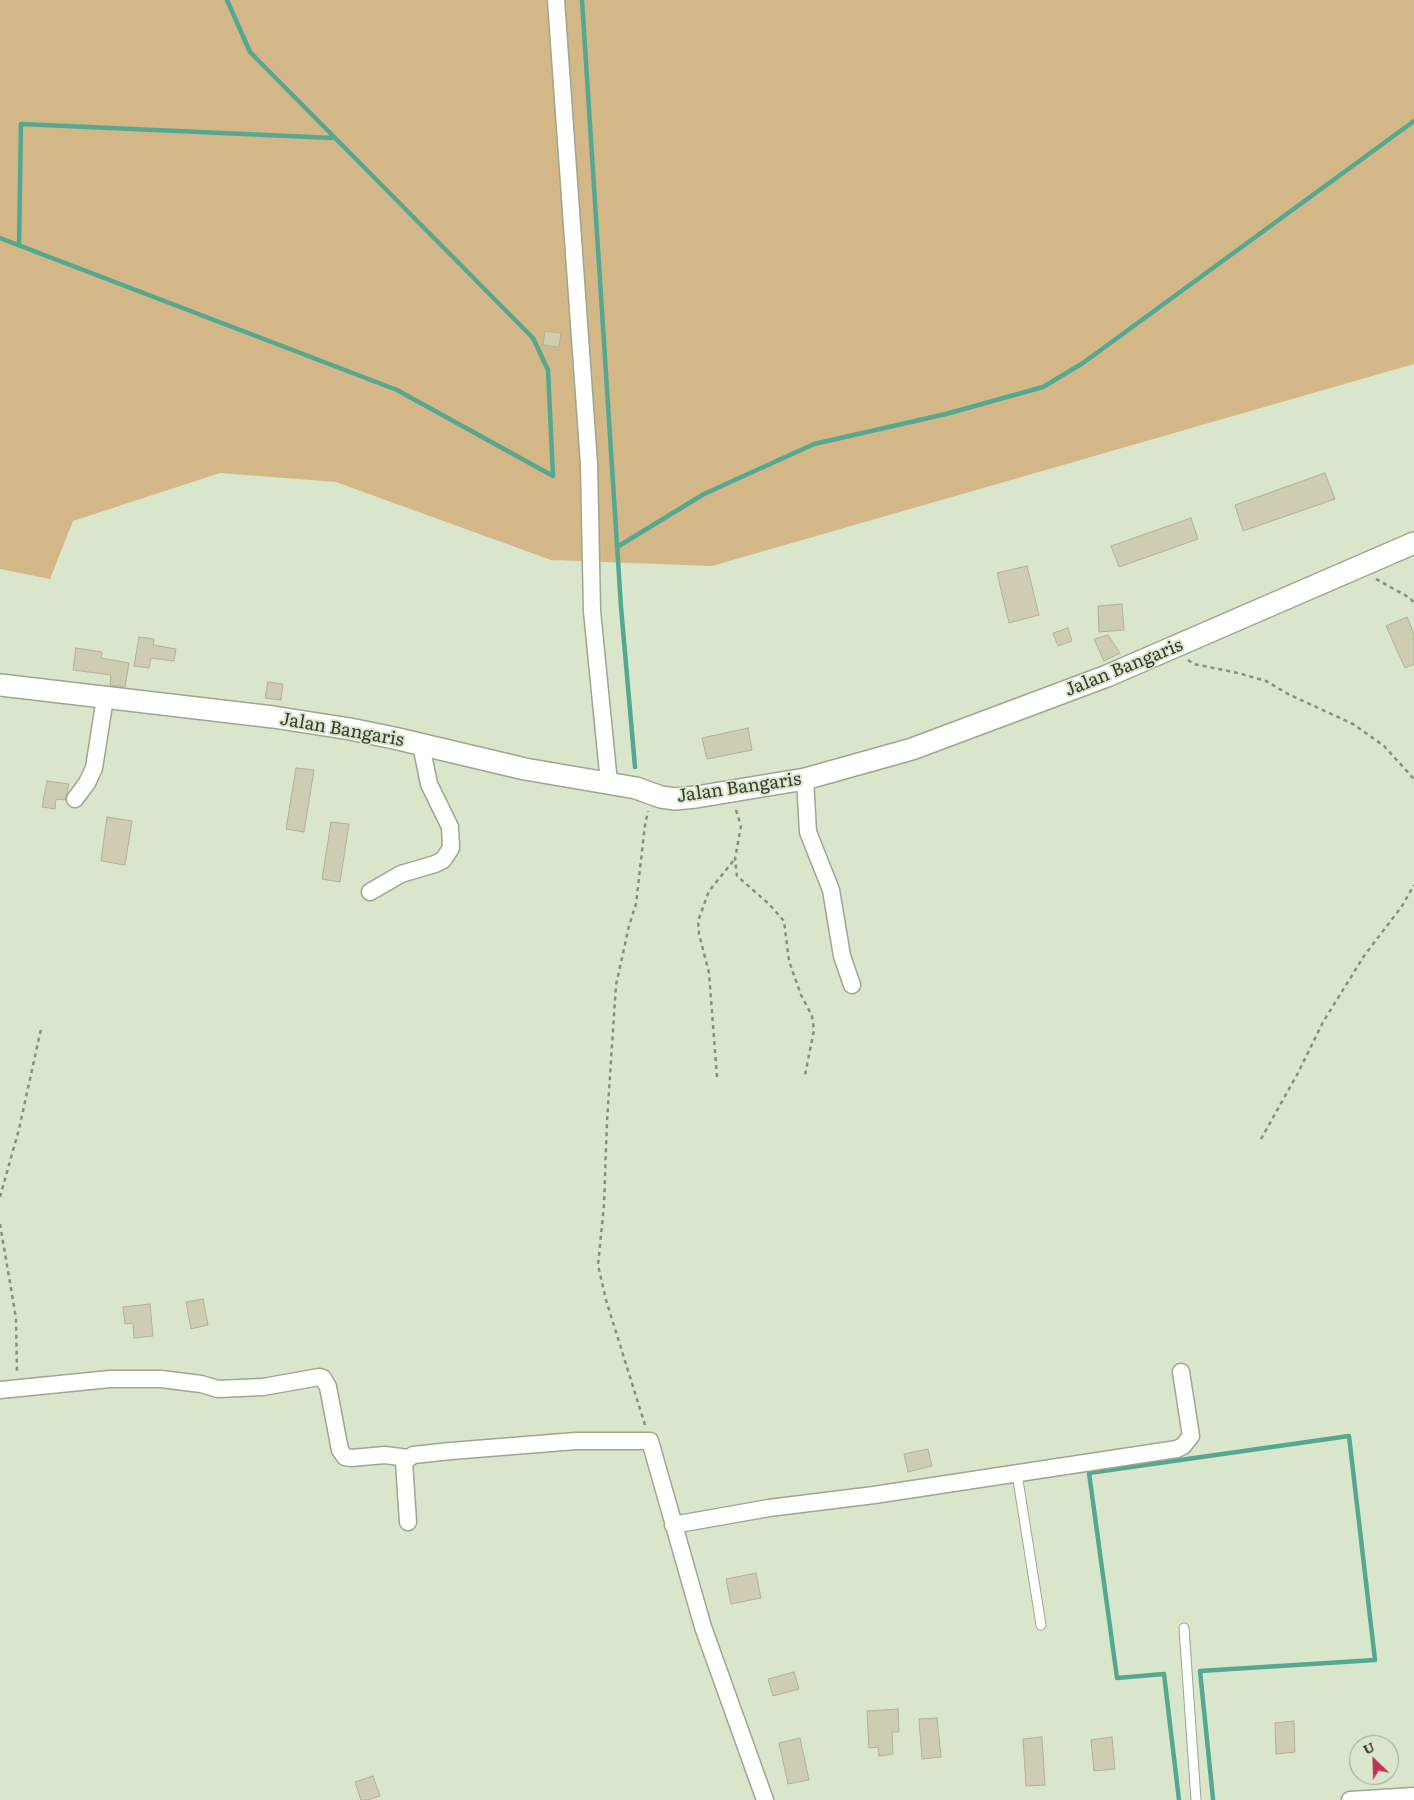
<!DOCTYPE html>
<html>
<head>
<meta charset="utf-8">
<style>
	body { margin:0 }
	#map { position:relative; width:1414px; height:1800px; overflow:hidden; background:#dae6cc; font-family:Literata,serif }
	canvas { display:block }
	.north { position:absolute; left:1349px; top:1735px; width:50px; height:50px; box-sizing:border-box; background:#dae6cc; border:1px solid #99a28e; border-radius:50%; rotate:336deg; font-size:14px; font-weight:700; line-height:20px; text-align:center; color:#373c31 }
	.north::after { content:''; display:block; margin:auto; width:18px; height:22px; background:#c13258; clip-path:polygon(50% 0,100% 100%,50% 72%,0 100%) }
</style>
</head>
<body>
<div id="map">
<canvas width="1414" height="1800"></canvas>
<div class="north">U</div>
</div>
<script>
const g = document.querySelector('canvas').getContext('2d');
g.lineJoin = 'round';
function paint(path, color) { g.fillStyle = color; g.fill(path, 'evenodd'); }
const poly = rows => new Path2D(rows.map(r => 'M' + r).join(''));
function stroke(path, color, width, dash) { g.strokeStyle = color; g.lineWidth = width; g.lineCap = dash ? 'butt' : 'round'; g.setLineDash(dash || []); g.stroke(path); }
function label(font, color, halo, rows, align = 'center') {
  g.font = font + ' Literata,serif'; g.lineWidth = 4; g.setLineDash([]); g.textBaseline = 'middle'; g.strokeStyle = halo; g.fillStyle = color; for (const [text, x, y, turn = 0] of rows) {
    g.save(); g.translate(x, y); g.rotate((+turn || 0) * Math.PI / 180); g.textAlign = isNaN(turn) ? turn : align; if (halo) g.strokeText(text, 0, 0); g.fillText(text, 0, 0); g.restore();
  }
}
const green = poly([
	[0,0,1414,0,1414,364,712,566,551,560,336,482,220,473,73,521,50,579,0,569]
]);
const stream = poly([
	[582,0,621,607,635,767],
	[0,238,397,390,553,476,548,370,533,338,250,52,227,0],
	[19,245,21,124,333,138],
	[617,547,704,494,814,444,946,414,1043,387,1083,363,1414,121],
	[1179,1800,1164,1674,1117,1678,1089,1473,1349,1436,1375,1660,1200,1671,1213,1799]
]);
const building = poly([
	[545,331,561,333,559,347,543,345,545,331],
	[1325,473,1335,499,1243,531,1235,505,1325,473],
	[1191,518,1198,539,1119,567,1111,546,1191,518],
	[1027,566,1039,615,1009,623,997,573,1027,566],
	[1122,604,1124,630,1099,632,1098,606,1122,604],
	[1407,617,1414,634,1414,664,1405,668,1386,626,1407,617],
	[1068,628,1072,641,1058,646,1053,633,1068,628],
	[1108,635,1120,653,1104,661,1094,639,1108,635],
	[139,637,154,639,153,645,176,649,174,661,151,658,149,668,134,666,139,637],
	[76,648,102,652,101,658,129,663,125,687,110,685,111,675,73,670,76,648],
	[268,682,283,684,281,700,265,698,268,682],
	[748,728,752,750,707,759,702,738,748,728],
	[296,768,314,770,304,832,286,829,296,768],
	[47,781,69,784,65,800,56,799,55,809,42,807,47,781],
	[107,817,132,821,125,865,101,861,107,817],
	[331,822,349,824,340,882,322,879,331,822],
	[203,1299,208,1325,191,1329,186,1302,203,1299],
	[150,1304,153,1336,134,1338,133,1323,125,1324,123,1307,150,1304],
	[928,1449,932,1466,908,1472,904,1454,928,1449],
	[756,1573,761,1598,731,1604,726,1579,756,1573],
	[794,1672,799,1689,773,1696,768,1679,794,1672],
	[898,1709,899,1732,892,1732,893,1754,879,1756,878,1747,869,1748,867,1711,898,1709],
	[937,1718,941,1757,922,1759,919,1719,937,1718],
	[1294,1721,1295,1752,1276,1754,1275,1723,1294,1721],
	[1042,1737,1045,1785,1026,1786,1023,1739,1042,1737],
	[1112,1737,1115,1769,1094,1771,1091,1740,1112,1737],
	[800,1738,809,1780,788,1784,779,1743,800,1738],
	[373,1776,380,1796,368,1800,361,1800,355,1782,373,1776]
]);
const path = poly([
	[1376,579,1410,598,1414,603],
	[1188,660,1194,664,1238,673,1266,681,1288,694,1353,724,1384,746,1414,779],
	[736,810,741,826,735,859,737,876,769,904,784,921,789,961,801,995,812,1016,814,1030,805,1075],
	[717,1077,709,973,699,934,698,921,709,891,734,860],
	[1261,1139,1298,1073,1323,1022,1364,956,1402,906,1414,885],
	[0,1197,19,1129,41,1029],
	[0,1224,16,1318,17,1373],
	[645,1425,606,1300,598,1265,604,1205,607,1121,616,985,629,926,636,904,645,825,648,811]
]);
const service = poly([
	[1017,1474,1041,1625],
	[1184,1628,1196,1800]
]);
const minor = poly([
	[556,0,589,464,592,611,609,783],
	[805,779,808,832,831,890,842,956,852,985],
	[75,799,87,783,94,768,105,698],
	[370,892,401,874,435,864,443,860,451,848,450,827,429,784,421,745],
	[0,1390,110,1379,161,1379,201,1384,218,1389,263,1387,319,1377,323,1378,328,1387,340,1450,345,1457,351,1458,385,1455,408,1458],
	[408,1522,404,1462,413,1455,451,1451,576,1441,650,1441,703,1627,765,1800],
	[673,1525,769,1508,874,1495,1177,1449,1183,1446,1191,1436,1181,1372],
	[1350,1800,1414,1796]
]);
const tertiary = poly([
	[0,685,273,717,350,729,394,738,525,769,636,788,661,797,675,799,696,797,805,779,912,749,1107,676,1414,543]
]);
const streetNames = [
	["Jalan Bangaris",1124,668,-22],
	["Jalan Bangaris",342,730,10],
	["Jalan Bangaris",739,788,-8]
];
paint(green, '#d4b787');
stroke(stream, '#54a790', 4.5);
paint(building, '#cfcdb1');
stroke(building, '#b2b095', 1);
stroke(service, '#9ba78e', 11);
stroke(minor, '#9ba78e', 19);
stroke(tertiary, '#9ba78e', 24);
stroke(path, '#87907d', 2.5, [4, 4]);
stroke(service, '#fff', 9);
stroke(minor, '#fff', 16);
stroke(tertiary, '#fff', 21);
label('18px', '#373c31', '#dae6cc', streetNames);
</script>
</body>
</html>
